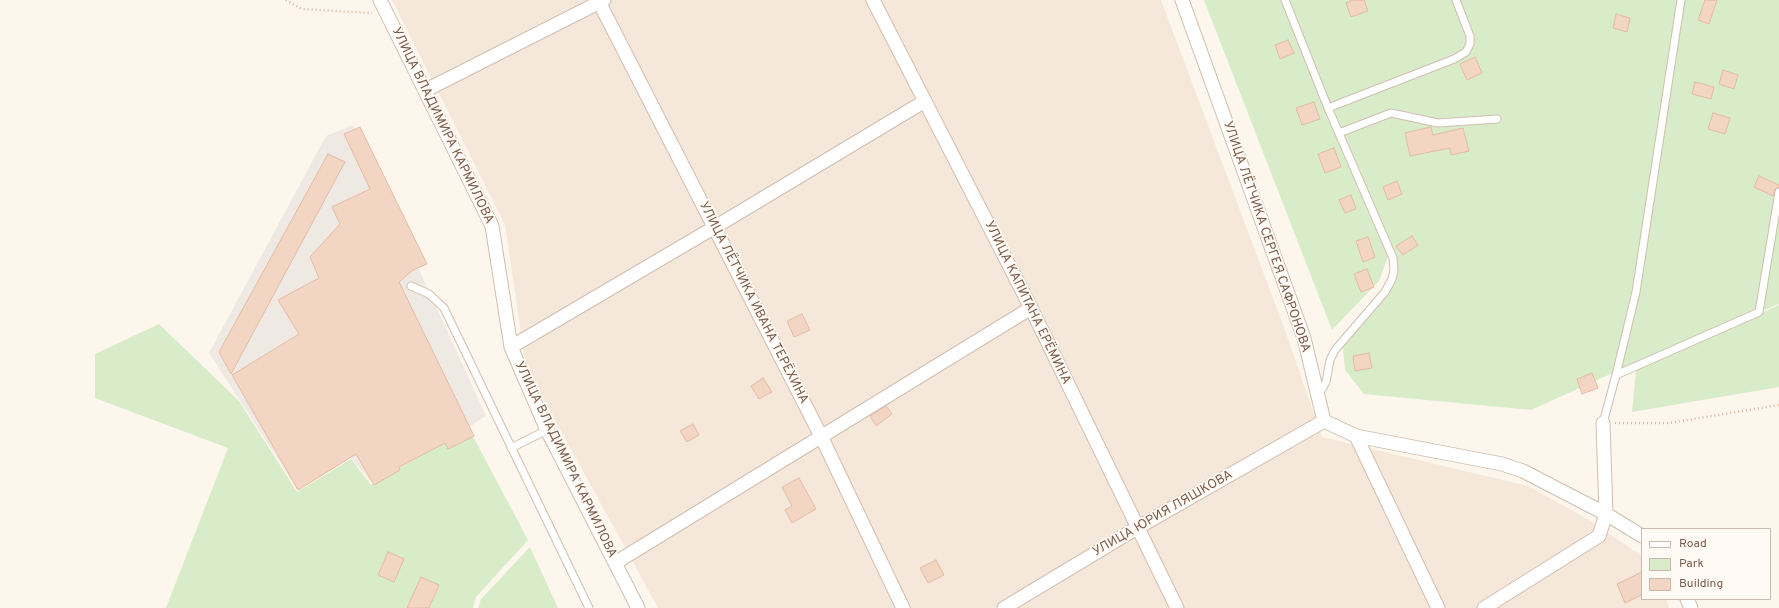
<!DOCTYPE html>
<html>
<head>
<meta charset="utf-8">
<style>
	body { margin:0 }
	#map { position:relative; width:1779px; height:608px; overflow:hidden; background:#fdf6ec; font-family:Overpass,sans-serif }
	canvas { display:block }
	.legend { position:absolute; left:1641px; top:528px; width:130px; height:72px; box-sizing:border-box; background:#fffaf3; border:1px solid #cabbb1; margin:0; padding:5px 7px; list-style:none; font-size:12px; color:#7a5c4d }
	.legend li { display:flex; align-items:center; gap:8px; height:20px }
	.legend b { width:20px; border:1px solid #cabbb1 }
</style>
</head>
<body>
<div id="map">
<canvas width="1779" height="608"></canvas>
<ul class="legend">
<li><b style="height:5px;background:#fff"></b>Road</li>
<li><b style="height:11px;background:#d8ecc9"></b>Park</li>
<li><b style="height:11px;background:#f3d5c3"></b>Building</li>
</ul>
</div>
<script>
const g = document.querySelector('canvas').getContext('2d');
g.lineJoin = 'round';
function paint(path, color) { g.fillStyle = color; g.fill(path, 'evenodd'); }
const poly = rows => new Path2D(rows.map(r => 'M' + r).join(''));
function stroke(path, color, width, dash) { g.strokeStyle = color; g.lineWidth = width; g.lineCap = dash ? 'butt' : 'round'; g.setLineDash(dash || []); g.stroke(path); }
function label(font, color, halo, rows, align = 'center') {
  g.font = font + ' Overpass,sans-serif'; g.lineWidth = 3.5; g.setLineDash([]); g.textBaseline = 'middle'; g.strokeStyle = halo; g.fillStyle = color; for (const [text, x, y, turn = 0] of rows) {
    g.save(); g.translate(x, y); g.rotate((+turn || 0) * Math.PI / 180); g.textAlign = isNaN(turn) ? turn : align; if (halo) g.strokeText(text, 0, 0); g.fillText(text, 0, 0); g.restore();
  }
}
const residential = poly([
	[392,0,1161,0,1286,333,1322,437,1528,486,1589,520,1642,556,1642,599,1666,599,1669,608,658,608,526,367,505,225]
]);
const industrial = poly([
	[353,125,486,416,436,448,407,463,374,485,350,457,298,490,209,353,326,136]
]);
const green = poly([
	[1204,0,1779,0,1779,304,1615,372,1531,410,1364,394,1345,370,1343,347,1392,278,1390,251,1379,281,1332,330],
	[1779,305,1779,387,1632,412,1636,370],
	[159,324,239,401,297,492,351,459,371,485,468,427,528,540,476,597,473,608,166,608,228,448,95,398,95,354],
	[530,547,558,608,478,608,481,599]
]);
const building = poly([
	[1353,0,1364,0,1368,11,1351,17,1346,3,1353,0],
	[1705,0,1717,0,1709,24,1698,20,1705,0],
	[1616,14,1630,18,1627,32,1613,28,1616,14],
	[1288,40,1294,53,1280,59,1275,45,1288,40],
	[1475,57,1482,73,1467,80,1460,64,1475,57],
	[1723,70,1738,75,1734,89,1719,84,1723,70],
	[1695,82,1714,87,1711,99,1692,94,1695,82],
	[1314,102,1320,119,1302,125,1296,108,1314,102],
	[1713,113,1730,118,1725,134,1708,129,1713,113],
	[360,127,427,264,413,270,399,282,474,436,448,449,445,443,399,467,400,470,374,485,356,454,298,490,232,375,299,334,278,300,319,278,310,257,340,224,332,207,370,189,344,134,360,127],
	[1431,127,1433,135,1463,128,1469,151,1451,155,1450,148,1410,156,1405,133,1431,127],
	[1334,148,1341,167,1325,173,1318,154,1334,148],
	[328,154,345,162,231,374,219,352,328,154],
	[1759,176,1779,185,1779,187,1775,189,1773,196,1754,187,1759,176],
	[1397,181,1402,194,1388,200,1383,187,1397,181],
	[1351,195,1356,209,1345,213,1339,200,1351,195],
	[1412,236,1418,245,1403,255,1396,246,1412,236],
	[1368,237,1375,257,1363,262,1356,241,1368,237],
	[1367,269,1374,287,1361,292,1354,274,1367,269],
	[802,314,810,330,794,337,787,321,802,314],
	[1369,353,1372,368,1355,371,1353,356,1369,353],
	[1592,373,1598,388,1582,394,1577,379,1592,373],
	[763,378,772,392,759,399,751,386,763,378],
	[886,406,892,414,876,426,870,416,886,406],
	[693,424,699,435,687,442,680,431,693,424],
	[799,478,816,509,792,523,785,510,792,506,782,487,799,478],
	[388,552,404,559,394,582,378,575,388,552],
	[936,560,944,575,928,583,920,568,936,560],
	[1642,572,1642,595,1625,603,1617,584,1642,572],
	[421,577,439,585,429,608,407,608,421,577]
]);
const path = poly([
	[286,0,302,9,372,13],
	[1615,423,1669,423,1779,405]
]);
const lane = poly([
	[1285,0,1328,108,1393,258,1394,270,1392,279,1385,292,1335,350,1330,360,1326,382,1318,396],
	[1328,108,1454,59,1466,52,1470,44,1470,36,1456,0],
	[1339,133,1391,113,1438,123,1497,119],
	[411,286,429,294,444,308,589,608],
	[1616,375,1636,292,1681,0],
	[1603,423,1616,375,1759,312,1779,192],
	[511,448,547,430]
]);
const street = poly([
	[380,0,492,226,511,347,547,430,638,608],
	[598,0,821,436,903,608],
	[873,0,1031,308,1177,608],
	[1182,0,1304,338,1324,421,1356,436,1438,608],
	[426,90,604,0],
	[511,347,715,227,925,101],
	[1356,436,1502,464,1523,471,1606,514,1642,536],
	[615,563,1031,308],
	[1687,599,1691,608],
	[1004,608,1137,528,1324,421],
	[1484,608,1599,536,1606,514,1603,423]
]);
const streetNames = [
	["УЛИЦА ВЛАДИМИРА КАРМИЛОВА",442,126,64],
	["УЛИЦА ЛЁТЧИКА СЕРГЕЯ САФРОНОВА",1266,237,71],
	["УЛИЦА ЛЁТЧИКА ИВАНА ТЕРЁХИНА",753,303,63],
	["УЛИЦА КАПИТАНА ЕРЁМИНА",1027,303,64],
	["УЛИЦА ВЛАДИМИРА КАРМИЛОВА",565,460,64],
	["УЛИЦА ЮРИЯ ЛЯШКОВА",1163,514,-30]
];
paint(residential, '#f5e8da');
paint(industrial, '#efe9e4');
paint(green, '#d8ecc9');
paint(building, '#f3d5c3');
stroke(building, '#e6bba3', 1);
stroke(lane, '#d1beb0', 9);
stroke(street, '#d1beb0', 15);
stroke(path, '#d9b8a5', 2.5, [1, 3]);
stroke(lane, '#fff', 7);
stroke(street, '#fff', 13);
label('13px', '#7a5c4d', '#fffaf3', streetNames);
</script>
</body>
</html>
